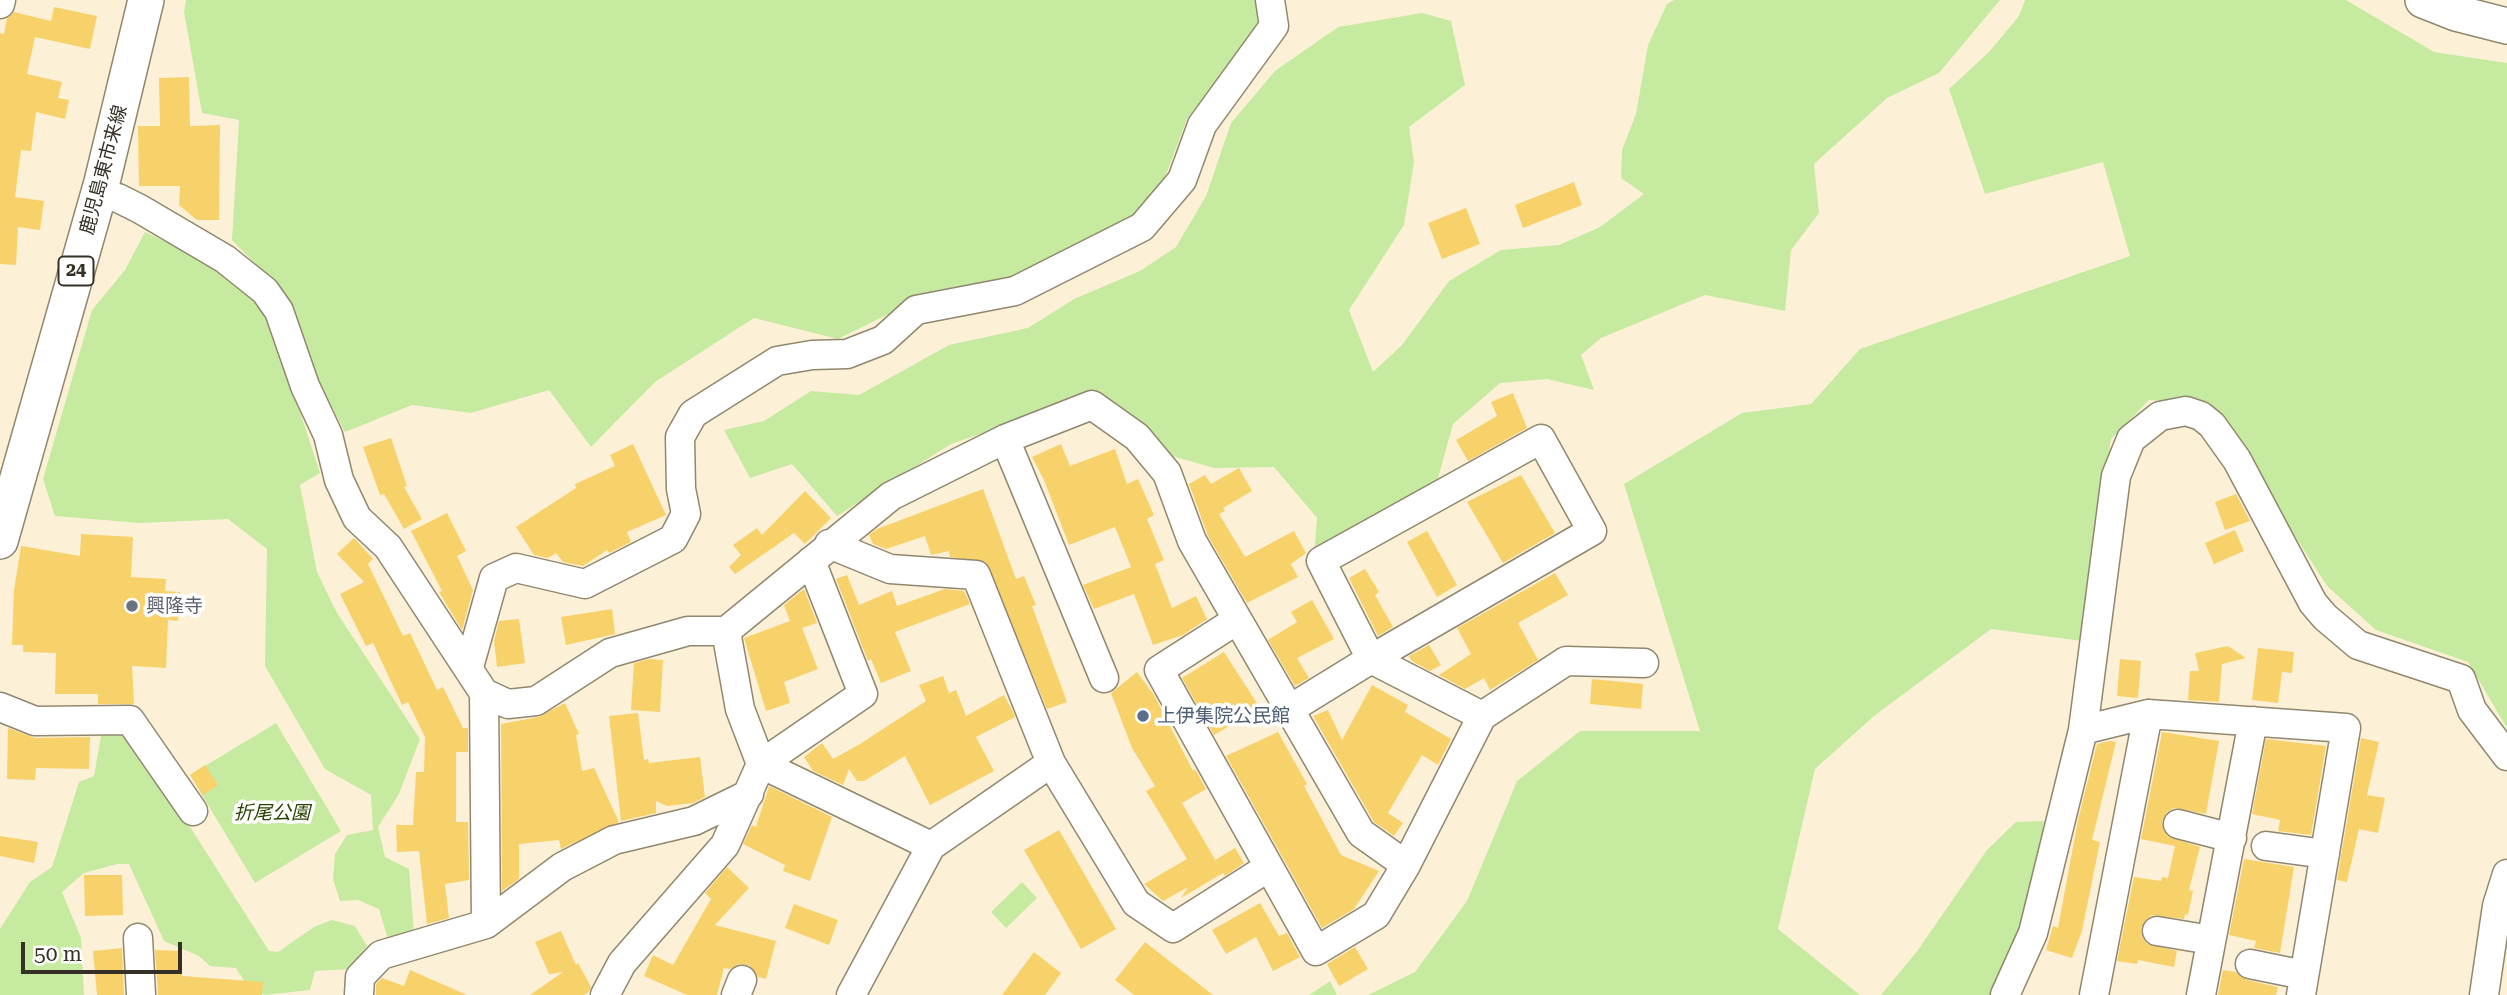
<!DOCTYPE html>
<html>
<head>
<meta charset="utf-8">
<style>
	body { margin:0 }
	#map { position:relative; width:2507px; height:995px; overflow:hidden; background:#fcf1d7; font-family:"Roboto Serif",serif }
	canvas { display:block }
	.scale { position:absolute; left:21px; top:942px; width:161px; height:32px; box-sizing:border-box; border:4px solid #343026; border-top:0; padding-left:9px; font-size:21px; line-height:24px; white-space:nowrap; color:#343026; -webkit-text-stroke:5px #fff; paint-order:stroke }
</style>
</head>
<body>
<div id="map">
<canvas width="2507" height="995"></canvas>
<div class="scale">50 m</div>
</div>
<script>
const g = document.querySelector('canvas').getContext('2d');
g.lineJoin = 'round';
function paint(path, color) { g.fillStyle = color; g.fill(path, 'evenodd'); }
const poly = rows => new Path2D(rows.map(r => 'M' + r).join(''));
function stroke(path, color, width, dash) { g.strokeStyle = color; g.lineWidth = width; g.lineCap = dash ? 'butt' : 'round'; g.setLineDash(dash || []); g.stroke(path); }
function label(font, color, halo, rows, align = 'center') {
  g.font = font + ' "Roboto Serif","Noto Sans JP",serif'; g.lineWidth = 7; g.setLineDash([]); g.textBaseline = 'middle'; g.strokeStyle = halo; g.fillStyle = color; for (const [text, x, y, turn = 0] of rows) {
    g.save(); g.translate(x, y); g.rotate((+turn || 0) * Math.PI / 180); g.textAlign = isNaN(turn) ? turn : align; if (halo) g.strokeText(text, 0, 0); g.fillText(text, 0, 0); g.restore();
  }
}
const green = poly([
	[186,0,1262,0,1264,26,1230,63,1187,119,1156,201,1064,262,973,291,923,297,838,339,754,318,655,382,591,447,549,390,471,413,412,405,345,432,302,350,285,294,232,240,239,120,202,113,184,12],
	[1674,0,2000,0,1939,73,1887,98,1814,164,1819,213,1791,250,1785,311,1705,295,1601,338,1581,355,1594,390,1547,379,1500,383,1453,424,1437,482,1314,555,1317,518,1274,467,1214,468,1165,454,1099,393,951,444,837,516,792,464,750,478,724,430,764,421,811,391,859,395,949,345,1028,328,1074,299,1140,271,1176,247,1206,196,1231,123,1275,71,1338,27,1422,13,1451,21,1465,85,1409,127,1414,162,1404,225,1349,310,1373,372,1402,345,1449,281,1501,250,1559,245,1600,227,1644,194,1621,178,1622,150,1636,114,1648,45,1667,4],
	[2025,0,2346,0,2434,52,2507,63,2507,728,2468,662,2376,630,2327,586,2210,403,2149,400,2111,439,2082,641,1991,629,1874,716,1815,769,1778,929,1860,995,1368,995,1415,972,1467,901,1517,781,1580,731,1700,731,1624,484,1742,413,1811,404,1860,349,2130,256,2103,162,1985,194,1949,89,1989,52,2019,16],
	[145,232,212,264,258,302,278,344,320,473,300,485,317,572,337,613,420,739,399,794,378,827,385,857,409,869,414,933,388,939,379,909,358,900,340,901,333,879,335,854,347,835,373,830,371,795,325,769,265,666,267,549,228,519,140,523,55,516,43,479,92,310,125,270],
	[276,723,341,831,255,883,190,775],
	[102,731,125,733,143,753,269,951,278,952,314,927,332,920,355,926,367,946,350,969,315,971,310,990,265,995,249,988,236,968,210,966,199,956,164,941,129,864,117,864,84,873,62,892,81,938,84,995,0,995,0,929,30,882,52,867,79,782,94,776],
	[2044,821,2039,866,2020,933,1994,995,1881,995,1918,950,1987,850,2016,822],
	[1022,882,1037,898,1006,928,991,912],
	[1330,981,1337,995,1309,995]
]);
const building = poly([
	[54,7,97,16,90,49,35,37,27,74,62,82,58,98,69,100,65,119,36,112,31,151,21,150,15,197,44,201,40,230,18,227,16,265,0,264,0,33,4,34,7,18,14,12,51,21],
	[189,77,190,126,220,125,219,220,197,220,179,205,180,186,139,186,138,126,160,126,159,78],
	[1574,182,1582,205,1523,228,1515,205],
	[1466,208,1480,244,1442,259,1428,223],
	[1513,393,1527,428,1468,461,1456,440,1497,416,1491,402],
	[391,438,407,486,404,487,422,519,404,529,384,494,380,495,363,447],
	[633,444,666,515,627,532,631,542,609,553,607,550,583,566,563,562,556,553,548,558,534,555,516,527,576,488,575,484,615,466,610,455],
	[1061,444,1070,466,1115,449,1127,484,1138,479,1154,515,1147,519,1164,560,1155,564,1172,608,1196,596,1207,619,1183,635,1153,645,1134,594,1094,609,1083,585,1131,567,1115,527,1069,545,1044,480,1032,457],
	[1239,468,1252,491,1223,508,1225,511,1219,514,1245,557,1294,531,1306,553,1291,564,1298,577,1247,603,1208,536,1189,484,1205,475,1211,484],
	[1521,475,1555,533,1503,563,1467,502],
	[983,489,1016,579,1024,576,1036,605,1032,606,1067,702,1047,709,986,562,950,557,949,551,931,555,925,536,886,549,873,544,869,535,877,529],
	[805,491,831,518,805,544,794,533,735,574,729,567,741,555,733,545,757,528,762,535],
	[2236,494,2250,521,2225,530,2215,502],
	[447,513,466,551,457,556,473,590,462,630,439,592,442,591,411,531],
	[2235,530,2244,551,2214,564,2205,543],
	[1427,531,1457,585,1437,597,1407,542],
	[81,534,133,537,131,577,166,579,165,591,180,592,178,621,168,620,166,668,132,666,134,704,98,704,98,694,55,694,56,653,23,652,23,645,12,645,14,590,21,546,80,556],
	[354,538,373,559,368,564,403,636,410,633,437,690,443,687,463,728,468,728,468,752,456,752,456,822,468,822,469,880,445,884,449,918,427,924,419,851,397,852,396,825,413,825,416,772,424,772,425,737,408,702,402,705,373,643,366,646,340,594,364,582,337,554],
	[1365,569,1379,592,1375,595,1393,627,1378,636,1349,578],
	[1555,573,1568,595,1518,623,1538,660,1490,690,1484,678,1465,689,1439,675,1471,654,1457,628],
	[847,575,859,605,892,591,897,606,945,589,964,591,970,604,895,632,911,671,881,683,871,659,868,661,836,579],
	[804,589,817,623,802,628,818,669,784,682,790,703,766,711,744,638,790,621,784,605],
	[1312,600,1334,639,1297,658,1309,678,1295,686,1268,640,1297,622,1291,612],
	[612,609,615,634,566,645,561,617],
	[519,619,525,663,497,667,494,641,499,621],
	[1429,645,1441,665,1430,671,1412,661,1409,656],
	[2228,646,2246,658,2222,664,2219,702,2188,700,2190,671,2199,671,2195,653],
	[2258,648,2294,652,2292,673,2282,672,2278,703,2252,700],
	[1224,652,1260,708,1214,735,1182,678],
	[649,659,663,660,660,712,631,710,634,663],
	[2120,659,2141,661,2138,698,2117,696],
	[1137,672,1154,695,1193,771,1195,769,1206,789,1182,803,1223,873,1181,898,1188,887,1163,901,1144,884,1187,859,1146,791,1155,786,1132,748,1111,693],
	[943,676,949,693,956,690,966,716,1004,695,1013,712,1015,717,976,737,994,771,930,805,905,756,864,781,857,781,849,769,843,785,813,771,804,757,822,743,833,759,860,744,926,701,919,685],
	[1592,679,1643,684,1641,709,1590,704],
	[1372,685,1408,705,1405,712,1451,739,1438,765,1422,755,1388,813,1403,823,1394,836,1374,822,1313,716,1328,710,1342,740],
	[565,703,579,734,576,735,582,771,594,768,619,822,561,849,559,840,519,844,519,879,502,891,501,724,538,717],
	[638,713,644,760,648,759,649,763,700,757,705,797,693,803,667,806,656,801,656,813,621,821,609,716],
	[8,728,35,738,90,737,89,769,36,768,35,780,7,779],
	[1278,732,1307,784,1304,786,1341,855,1379,871,1354,909,1322,928,1226,756],
	[2162,732,2219,741,2206,814,2174,808,2167,812,2162,821,2167,836,2200,847,2189,890,2193,891,2188,915,2185,914,2184,919,2152,915,2141,928,2142,937,2147,944,2177,951,2174,967,2138,960,2137,964,2117,961,2134,877,2161,881,2162,877,2168,878,2175,846,2141,839],
	[2361,738,2379,742,2367,795,2385,798,2378,833,2359,829,2347,882,2337,880],
	[2266,739,2326,746,2311,835,2278,831,2280,820,2252,814],
	[2110,741,2116,742,2092,840,2100,842,2082,931,2072,958,2046,950,2053,926,2058,928,2078,820,2097,744],
	[205,765,218,785,203,795,190,775],
	[769,786,832,817,810,881,783,871,785,865,743,844,752,825,756,827],
	[1059,830,1116,929,1081,949,1024,850],
	[0,836,38,842,34,863,0,856],
	[1235,848,1244,863,1225,876,1215,860],
	[2244,859,2294,867,2280,953,2254,948,2256,941,2229,935],
	[727,867,749,888,715,925,776,941,766,979,758,977,749,965,739,964,730,969,724,968,717,995,687,995,644,976,653,955,673,965,711,899,705,893],
	[84,875,122,875,123,915,85,916],
	[1260,903,1279,936,1287,933,1300,957,1273,971,1256,937,1226,954,1212,930],
	[794,904,838,920,829,945,785,928],
	[561,931,576,965,578,963,591,987,589,992,584,995,530,995,563,972,549,974,535,942],
	[1145,942,1213,995,1134,995,1115,980],
	[1355,947,1368,969,1339,986,1327,964],
	[122,948,124,995,97,995,93,951],
	[155,950,182,951,182,976,263,982,262,995,158,995],
	[1034,952,1061,973,1045,995,1002,995],
	[410,970,467,995,376,995,376,984,382,978,404,986],
	[2223,970,2236,972,2247,980,2278,987,2276,995,2218,995]
]);
const minor = poly([
	[0,4,1,0],
	[98,195,118,198,140,209,225,259,265,291,279,311,305,386,328,435,339,480,357,518,388,547,484,693,508,704,536,701,610,653,688,631,726,631],
	[1005,439,1104,678],
	[829,544,890,569,976,575,1051,763,1136,903,1173,928,1269,867],
	[1237,620,1159,670,1316,951,1376,915,1406,865,1482,716,1566,661,1644,663],
	[469,667,494,578,516,568,585,584,673,539,686,514,681,489,680,437,693,414,777,361,812,355,847,354,883,340,916,310,1015,291,1142,227,1182,180,1202,125,1274,26,1270,0],
	[484,693,486,924],
	[0,707,35,721,130,720,193,811],
	[1290,709,1371,659,1592,531,1541,439,1321,561,1371,659,1482,716],
	[2083,730,2148,714,2346,728,2301,995],
	[2178,824,2232,838],
	[931,846,761,764,740,709,726,631,891,496,1005,439,1092,405,1137,437,1167,473,1192,541,1361,833,1406,865],
	[2266,846,2325,854],
	[2157,931,2211,940],
	[138,938,141,995],
	[2250,964,2304,975],
	[359,995,360,977,381,955,486,924,562,867,614,840,694,821,749,794],
	[605,995,622,963,725,845,761,764,863,694,811,561],
	[736,995,742,980],
	[851,995,931,846,1051,763],
	[2005,995,2033,933,2083,730,2116,476,2131,439,2160,416,2186,411,2201,416,2212,425,2237,460,2313,603,2325,617,2358,645,2461,679,2472,710,2507,756],
	[2094,995,2148,714],
	[2201,995,2253,721],
	[2484,995,2497,906,2507,874]
]);
const major = poly([
	[2423,0,2456,13,2507,26],
	[0,541,102,182,146,0]
]);
const markers = [
	[132,606,7,"#6b7280"],
	[1143,716,7,"#5c6f8a"]
];
const shields = [
	[76,271,35]
];
const shieldNames = [
	["24",76,271]
];
const streetNames = [
	["鹿児島東市来線",104,170,-75]
];
const worshipNames = [
	["興隆寺",146,606]
];
const serviceNames = [
	["上伊集院公民館",1157,716]
];
const parkNames = [
	["折尾公園",272,813]
];
paint(green, '#c7eaa1');
paint(building, '#f7d16a');
stroke(minor, '#90876f', 31);
stroke(major, '#90876f', 38);
stroke(minor, '#fff', 28);
stroke(major, '#fff', 35);
for (const [x, y, r, color] of markers) { const dot = new Path2D(); dot.arc(x, y, r, 0, 2 * Math.PI); g.fillStyle = color; g.fill(dot); stroke(dot, '#fff', 2.5); }
for (const [x, y, w] of shields) { const box = new Path2D(); box.roundRect(x - w / 2, y - 14.5, w, 29, 5); g.fillStyle = '#fff'; g.fill(box); stroke(box, '#343026', 2); }
label('bold 18px', '#343026', null, shieldNames);
label('19px', '#343026', '#fff', streetNames);
label('19px', '#5b616d', '#fff', worshipNames, 'left');
label('19px', '#4e5e75', '#fff', serviceNames, 'left');
label('italic 19px', '#294200', '#fff', parkNames);
</script>
</body>
</html>
